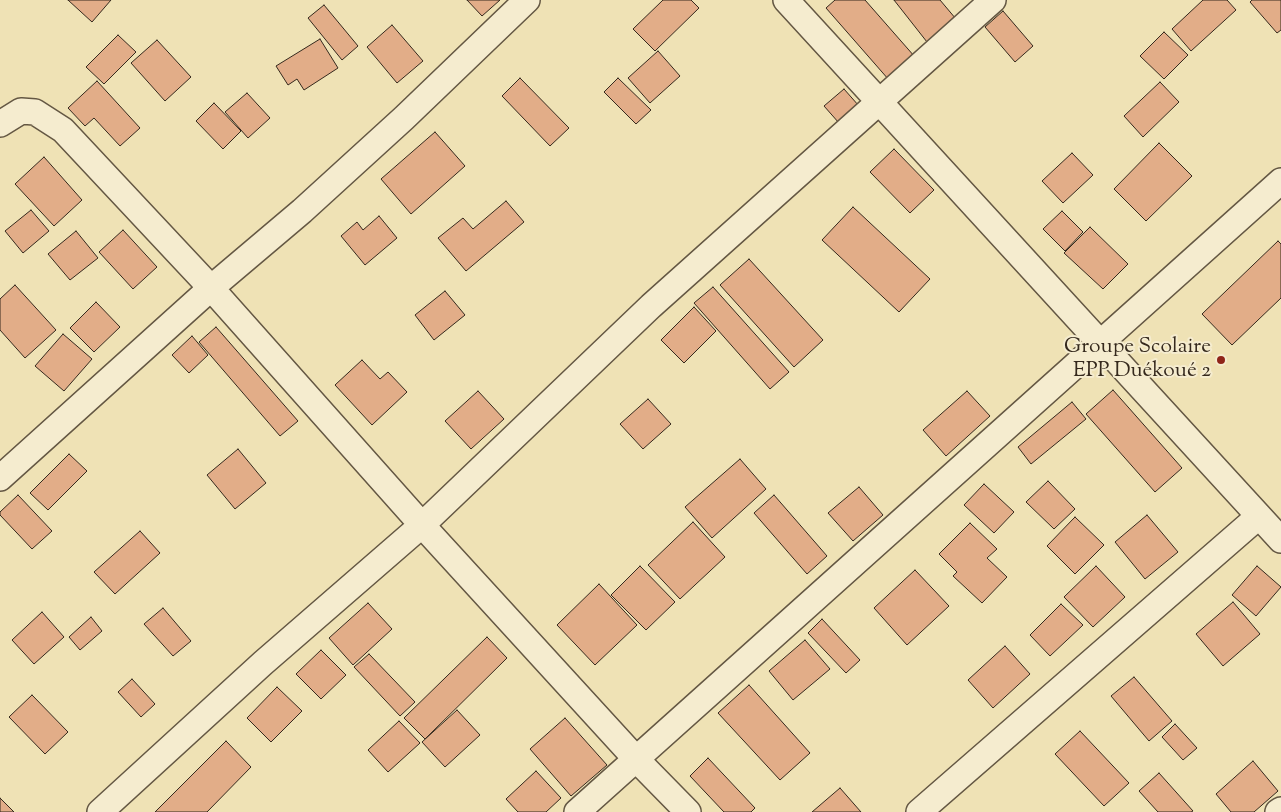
<!DOCTYPE html>
<html>
<head>
<meta charset="utf-8">
<style>
	body { margin:0 }
	canvas { display:block; background:#efe2b5 }
</style>
</head>
<body>
<canvas width="1281" height="812"></canvas>
<script>
const g = document.querySelector('canvas').getContext('2d');
g.lineJoin = 'round';
function paint(path, color) { g.fillStyle = color; g.fill(path, 'evenodd'); }
const poly = rows => new Path2D(rows.map(r => 'M' + r).join(''));
function stroke(path, color, width, dash) { g.strokeStyle = color; g.lineWidth = width; g.lineCap = dash ? 'butt' : 'round'; g.setLineDash(dash || []); g.stroke(path); }
function label(font, color, halo, rows, align = 'center') {
  g.font = font + ' "Sorts Mill Goudy",serif'; g.lineWidth = 4; g.setLineDash([]); g.textBaseline = 'middle'; g.strokeStyle = halo; g.fillStyle = color; for (const [text, x, y, turn = 0] of rows) {
    g.save(); g.translate(x, y); g.rotate((+turn || 0) * Math.PI / 180); g.textAlign = isNaN(turn) ? turn : align; if (halo) g.strokeText(text, 0, 0); g.fillText(text, 0, 0); g.restore();
  }
}
const building = poly([
	[68,0,111,0,92,22,68,0],
	[467,0,500,0,482,16,467,0],
	[663,0,691,0,699,8,655,51,633,29,663,0],
	[835,0,865,0,915,57,889,80,826,8,835,0],
	[894,0,940,0,956,19,927,42,894,0],
	[1203,0,1227,0,1236,10,1191,51,1172,29,1203,0],
	[1252,0,1281,0,1281,30,1277,33,1250,2,1252,0],
	[324,5,358,46,342,60,308,18,324,5],
	[1003,11,1033,46,1015,62,985,27,1003,11],
	[392,25,423,61,397,83,367,47,392,25],
	[1164,32,1188,55,1164,79,1140,56,1164,32],
	[118,35,136,52,104,84,86,67,118,35],
	[320,39,338,68,304,90,297,79,288,85,276,66,320,39],
	[157,40,191,77,165,101,131,63,157,40],
	[658,51,680,76,650,103,628,78,658,51],
	[520,78,569,128,550,146,502,96,520,78],
	[618,78,651,110,636,124,604,92,618,78],
	[97,81,140,128,120,146,94,118,85,126,68,108,97,81],
	[1160,82,1179,102,1143,137,1124,116,1160,82],
	[844,89,859,106,839,123,824,106,844,89],
	[247,93,270,118,248,138,225,112,247,93],
	[214,103,241,131,223,149,196,121,214,103],
	[435,132,465,166,411,214,381,179,435,132],
	[1159,143,1192,176,1146,221,1114,189,1159,143],
	[894,149,934,190,910,213,870,172,894,149],
	[1072,153,1093,175,1063,203,1042,181,1072,153],
	[44,157,82,200,54,226,15,184,44,157],
	[506,201,524,222,466,271,438,238,463,218,473,229,506,201],
	[853,207,930,279,899,312,822,240,853,207],
	[31,210,49,231,23,253,5,231,31,210],
	[1062,211,1083,232,1065,251,1043,229,1062,211],
	[379,216,397,238,365,265,341,236,357,222,363,230,379,216],
	[1090,227,1128,264,1103,289,1064,253,1090,227],
	[123,230,157,267,133,289,99,252,123,230],
	[76,231,98,258,70,280,48,254,76,231],
	[1278,241,1281,244,1281,298,1232,345,1202,314,1278,241],
	[749,259,823,340,794,367,720,285,749,259],
	[15,285,56,330,25,358,0,330,0,299,15,285],
	[713,287,789,372,770,389,694,303,713,287],
	[445,291,465,315,434,340,415,315,445,291],
	[96,302,120,327,94,352,70,328,96,302],
	[694,307,716,331,684,363,661,340,694,307],
	[216,327,298,421,280,436,199,342,216,327],
	[63,334,92,359,64,391,35,366,63,334],
	[192,336,208,355,189,373,172,355,192,336],
	[362,360,380,379,388,372,407,392,372,425,335,385,362,360],
	[1113,390,1182,468,1155,492,1086,414,1113,390],
	[478,391,504,419,471,449,445,421,478,391],
	[967,391,990,416,946,456,923,430,967,391],
	[648,399,671,424,643,449,620,424,648,399],
	[1072,402,1086,419,1031,464,1018,447,1072,402],
	[238,449,266,483,235,509,207,475,238,449],
	[69,454,87,471,48,510,30,493,69,454],
	[740,459,766,489,712,538,685,507,740,459],
	[1048,481,1075,509,1054,529,1026,502,1048,481],
	[984,484,1014,512,994,533,964,505,984,484],
	[859,487,883,515,853,541,828,513,859,487],
	[18,495,52,531,32,549,0,515,0,512,18,495],
	[774,495,827,556,807,574,754,513,774,495],
	[1147,515,1178,552,1145,579,1115,542,1147,515],
	[1075,517,1104,545,1075,574,1047,546,1075,517],
	[693,522,725,557,680,599,648,565,693,522],
	[970,523,997,549,987,558,1007,577,982,603,953,576,957,572,939,554,970,523],
	[140,531,160,553,115,594,94,572,140,531],
	[640,566,675,602,646,630,611,595,640,566],
	[1096,566,1125,597,1093,627,1064,597,1096,566],
	[1257,566,1281,587,1256,616,1232,595,1257,566],
	[915,570,949,606,907,645,874,608,915,570],
	[599,584,637,625,595,665,557,625,599,584],
	[1233,602,1260,634,1223,666,1196,634,1233,602],
	[368,603,392,629,353,665,329,638,368,603],
	[1061,604,1083,625,1050,656,1030,635,1061,604],
	[163,608,191,641,173,656,144,624,163,608],
	[42,612,64,637,34,664,12,640,42,612],
	[91,617,102,631,80,650,69,637,91,617],
	[822,619,860,660,846,673,808,633,822,619],
	[487,637,507,658,425,739,404,718,487,637],
	[805,640,830,669,793,700,769,671,805,640],
	[1005,646,1030,674,993,708,968,680,1005,646],
	[321,650,346,675,321,699,296,674,321,650],
	[369,654,415,702,400,716,354,667,369,654],
	[1134,677,1172,721,1149,741,1111,696,1134,677],
	[132,679,155,704,141,717,118,692,132,679],
	[749,685,810,753,780,780,718,713,749,685],
	[277,687,302,711,271,742,247,718,277,687],
	[32,695,68,732,45,754,9,717,32,695],
	[457,710,480,735,445,767,422,742,457,710],
	[565,718,607,765,571,796,530,749,565,718],
	[399,721,420,743,388,772,368,750,399,721],
	[1175,724,1197,748,1183,760,1162,737,1175,724],
	[1080,731,1129,783,1104,806,1055,754,1080,731],
	[226,741,251,767,207,812,155,812,226,741],
	[708,758,755,808,751,812,724,812,690,776,708,758],
	[1253,761,1278,791,1254,812,1231,812,1216,794,1253,761],
	[536,771,561,798,546,812,518,812,506,799,536,771],
	[1159,773,1193,811,1191,812,1158,812,1139,791,1159,773],
	[840,788,861,812,812,812,840,788],
	[0,798,14,812,0,812,0,798]
]);
const minor = poly([
	[786,0,1281,540],
	[0,124,21,111,35,112,63,130,211,288,422,525,636,759,688,812],
	[0,478,211,288,302,211,404,118,527,0],
	[100,812,263,663,422,525,651,306,993,0],
	[577,812,1281,181],
	[919,812,1259,516],
	[1278,812,1281,810]
]);
const markers = [
	[1221,360,5,"#8f2418"]
];
const poiNames = [
	["Groupe Scolaire",1211,348],
	["EPP Duékoué 2",1211,372]
];
paint(building, '#e2ad88');
stroke(building, '#35291d', 1);
stroke(minor, '#645743', 28);
stroke(minor, '#f5eccf', 25);
for (const [x, y, r, color] of markers) { const dot = new Path2D(); dot.arc(x, y, r, 0, 2 * Math.PI); g.fillStyle = color; g.fill(dot); stroke(dot, '#f5eccf', 2); }
label('21px', '#35291d', '#f5eccf', poiNames, 'right');
</script>
</body>
</html>
